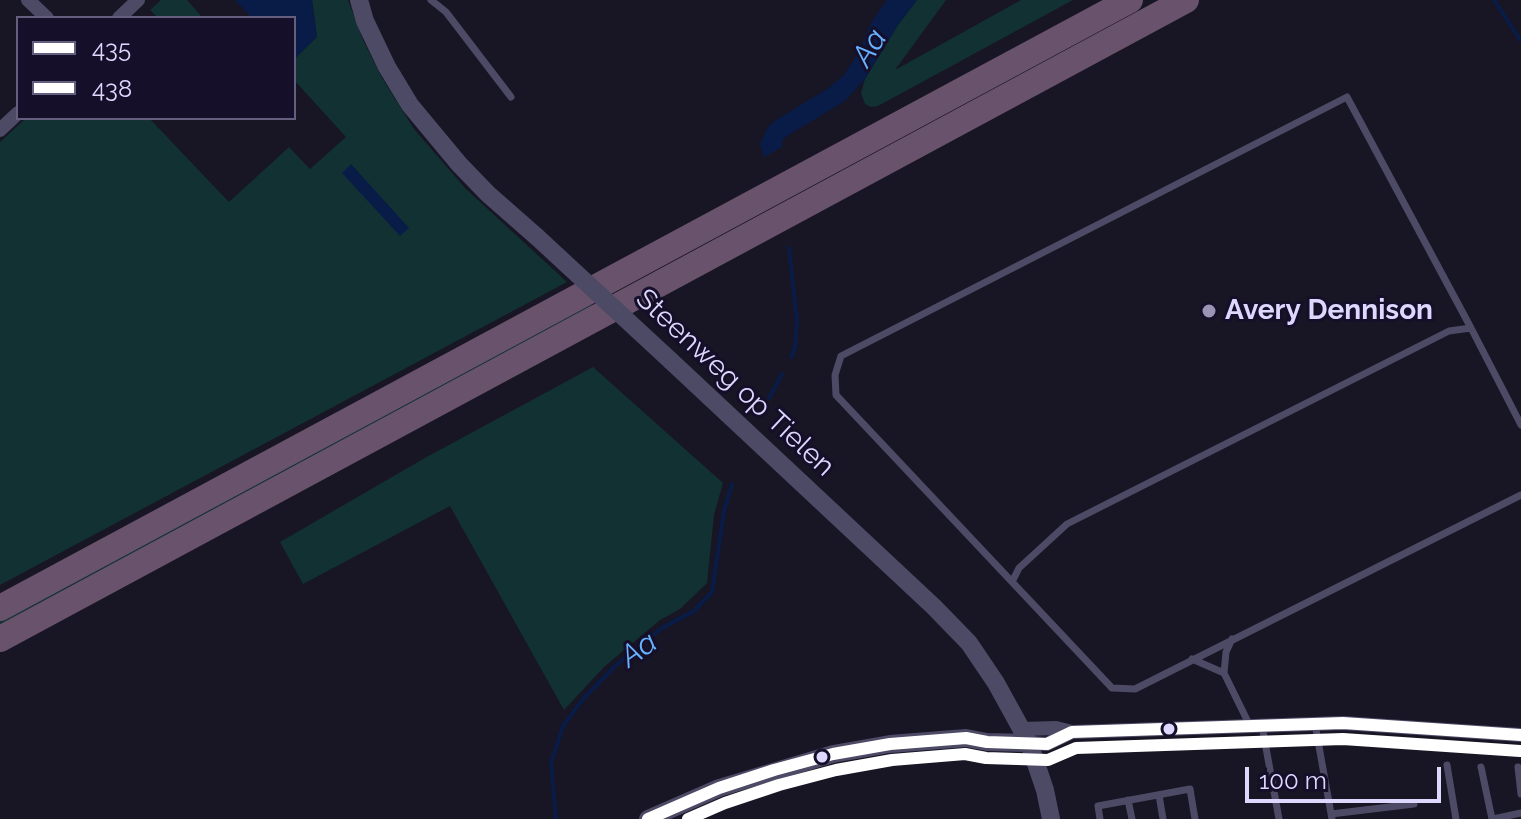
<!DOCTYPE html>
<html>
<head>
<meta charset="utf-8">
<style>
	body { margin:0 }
	#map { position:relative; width:1521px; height:819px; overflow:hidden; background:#181524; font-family:Raleway,sans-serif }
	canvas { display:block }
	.legend { position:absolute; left:16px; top:16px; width:280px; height:104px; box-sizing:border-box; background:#150f2a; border:2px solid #655f7f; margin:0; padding:10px 14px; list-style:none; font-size:24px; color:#ded8ff }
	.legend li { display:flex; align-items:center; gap:16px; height:40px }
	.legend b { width:40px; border:2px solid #655f7f }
	.scale { position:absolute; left:1245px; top:767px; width:196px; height:36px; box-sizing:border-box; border:4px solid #ded8ff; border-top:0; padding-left:10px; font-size:24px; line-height:28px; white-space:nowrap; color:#ded8ff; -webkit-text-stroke:6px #150f2a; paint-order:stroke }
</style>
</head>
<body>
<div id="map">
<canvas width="1521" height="819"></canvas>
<ul class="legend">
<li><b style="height:10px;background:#fff"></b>435</li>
<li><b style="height:10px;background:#fff"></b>438</li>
</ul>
<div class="scale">100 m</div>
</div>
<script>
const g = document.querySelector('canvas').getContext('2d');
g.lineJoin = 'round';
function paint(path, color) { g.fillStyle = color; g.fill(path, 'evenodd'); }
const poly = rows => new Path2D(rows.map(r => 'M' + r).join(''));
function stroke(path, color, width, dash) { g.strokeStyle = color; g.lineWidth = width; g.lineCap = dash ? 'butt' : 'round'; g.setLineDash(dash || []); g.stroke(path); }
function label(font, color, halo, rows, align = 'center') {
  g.font = font + ' Raleway,sans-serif'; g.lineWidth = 6; g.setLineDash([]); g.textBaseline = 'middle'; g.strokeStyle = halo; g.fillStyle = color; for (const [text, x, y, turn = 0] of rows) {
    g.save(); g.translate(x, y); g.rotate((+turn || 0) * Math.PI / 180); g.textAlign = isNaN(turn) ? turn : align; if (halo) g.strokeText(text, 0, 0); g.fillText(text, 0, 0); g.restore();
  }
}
const green = poly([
	[161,0,187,0,203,18,158,18,150,10],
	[312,0,348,0,363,40,382,78,414,129,466,189,567,282,0,585,0,142,26,118,149,118,229,202,289,147,310,169,346,137,294,80,294,59,317,37],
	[917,0,946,0,895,70,1021,0,1073,0,878,106,871,107,865,104,861,93,865,79,898,25],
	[590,303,594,308,0,627,0,620],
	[593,367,723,483,714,515,707,583,680,609,660,620,604,667,564,710,450,506,303,584,280,542,423,459]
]);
const water = poly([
	[235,0,312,0,317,37,294,59,294,18,252,18],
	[887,0,917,0,898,25,865,79,845,101,787,136,783,139,782,147,764,157,760,144,768,127,776,120,827,89,844,75,858,53,871,23],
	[351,164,409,228,400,236,342,173]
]);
const stream = poly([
	[1494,0,1521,41],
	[789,248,797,321,795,348,791,357],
	[769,398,782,374],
	[556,819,551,763,563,726,583,699,614,667,662,628,694,611,712,592,724,511,732,484]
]);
const service = poly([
	[431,0,446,12,511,97],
	[1471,328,1347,97,841,356,835,375,836,395,1112,688,1135,689,1521,495],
	[1012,582,1019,568,1067,524,1449,331,1471,328,1521,425],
	[1232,639,1226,652,1224,673,1250,726],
	[1192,659,1224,673],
	[1315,724,1332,819],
	[1262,726,1279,819],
	[1447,765,1456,819],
	[1481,767,1492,819],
	[1518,767,1521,794],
	[1159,795,1163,819],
	[1128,800,1132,819],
	[1331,814,1414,804],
	[1100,819,1098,806,1190,789,1195,819],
	[1493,819,1521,813]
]);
const minor = poly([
	[28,0,47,18],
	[119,18,138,0],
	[0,130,18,113],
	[1022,729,1056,728,1072,732,1343,723,1521,735],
	[1029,743,1047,744,1072,732]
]);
const tertiary = poly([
	[359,0,365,21,387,67,410,105,459,164,488,194,537,237],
	[671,361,934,607,969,643,996,683,1029,743,1045,790,1051,819],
	[648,819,719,788,833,754,890,744,966,738,987,742,1029,743]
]);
const motorway = poly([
	[0,608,1130,0],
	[0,639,1186,0]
]);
const tertiaryBridge = poly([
	[537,237,671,361]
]);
const bus1 = poly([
	[648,819,719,788,774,770,833,754,890,744,966,738,987,742,1047,744,1072,732,1343,723,1521,735]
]);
const bus2 = poly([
	[688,819,725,803,779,785,836,770,892,760,965,754,986,758,1048,760,1076,748,1343,739,1520,751]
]);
const markers = [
	[1209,311,8,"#9994b2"],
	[1169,729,7,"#ded8ff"],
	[822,757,7,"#ded8ff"]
];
const poiNames = [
	["Avery Dennison",1225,311]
];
const streetNames = [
	["Steenweg op Tielen",735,383,43]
];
const waterNames = [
	["Aa",870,48,-58],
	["Aa",639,650,-35]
];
paint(green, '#123133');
paint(water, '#091c47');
stroke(stream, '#091c47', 4);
stroke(service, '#4c4a65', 7);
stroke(minor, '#4c4a65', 14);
stroke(tertiary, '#4c4a65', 18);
stroke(motorway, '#68526c', 26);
stroke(tertiaryBridge, '#4c4a65', 18);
stroke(bus1, '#fff', 12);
stroke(bus2, '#fff', 12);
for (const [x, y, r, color] of markers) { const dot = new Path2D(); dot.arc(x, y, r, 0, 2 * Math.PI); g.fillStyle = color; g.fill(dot); stroke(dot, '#150f2a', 3); }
label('bold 28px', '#ded8ff', '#150f2a', poiNames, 'left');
label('28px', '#ded8ff', '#150f2a', streetNames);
label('italic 30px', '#66b2ff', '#150f2a', waterNames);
</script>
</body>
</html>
